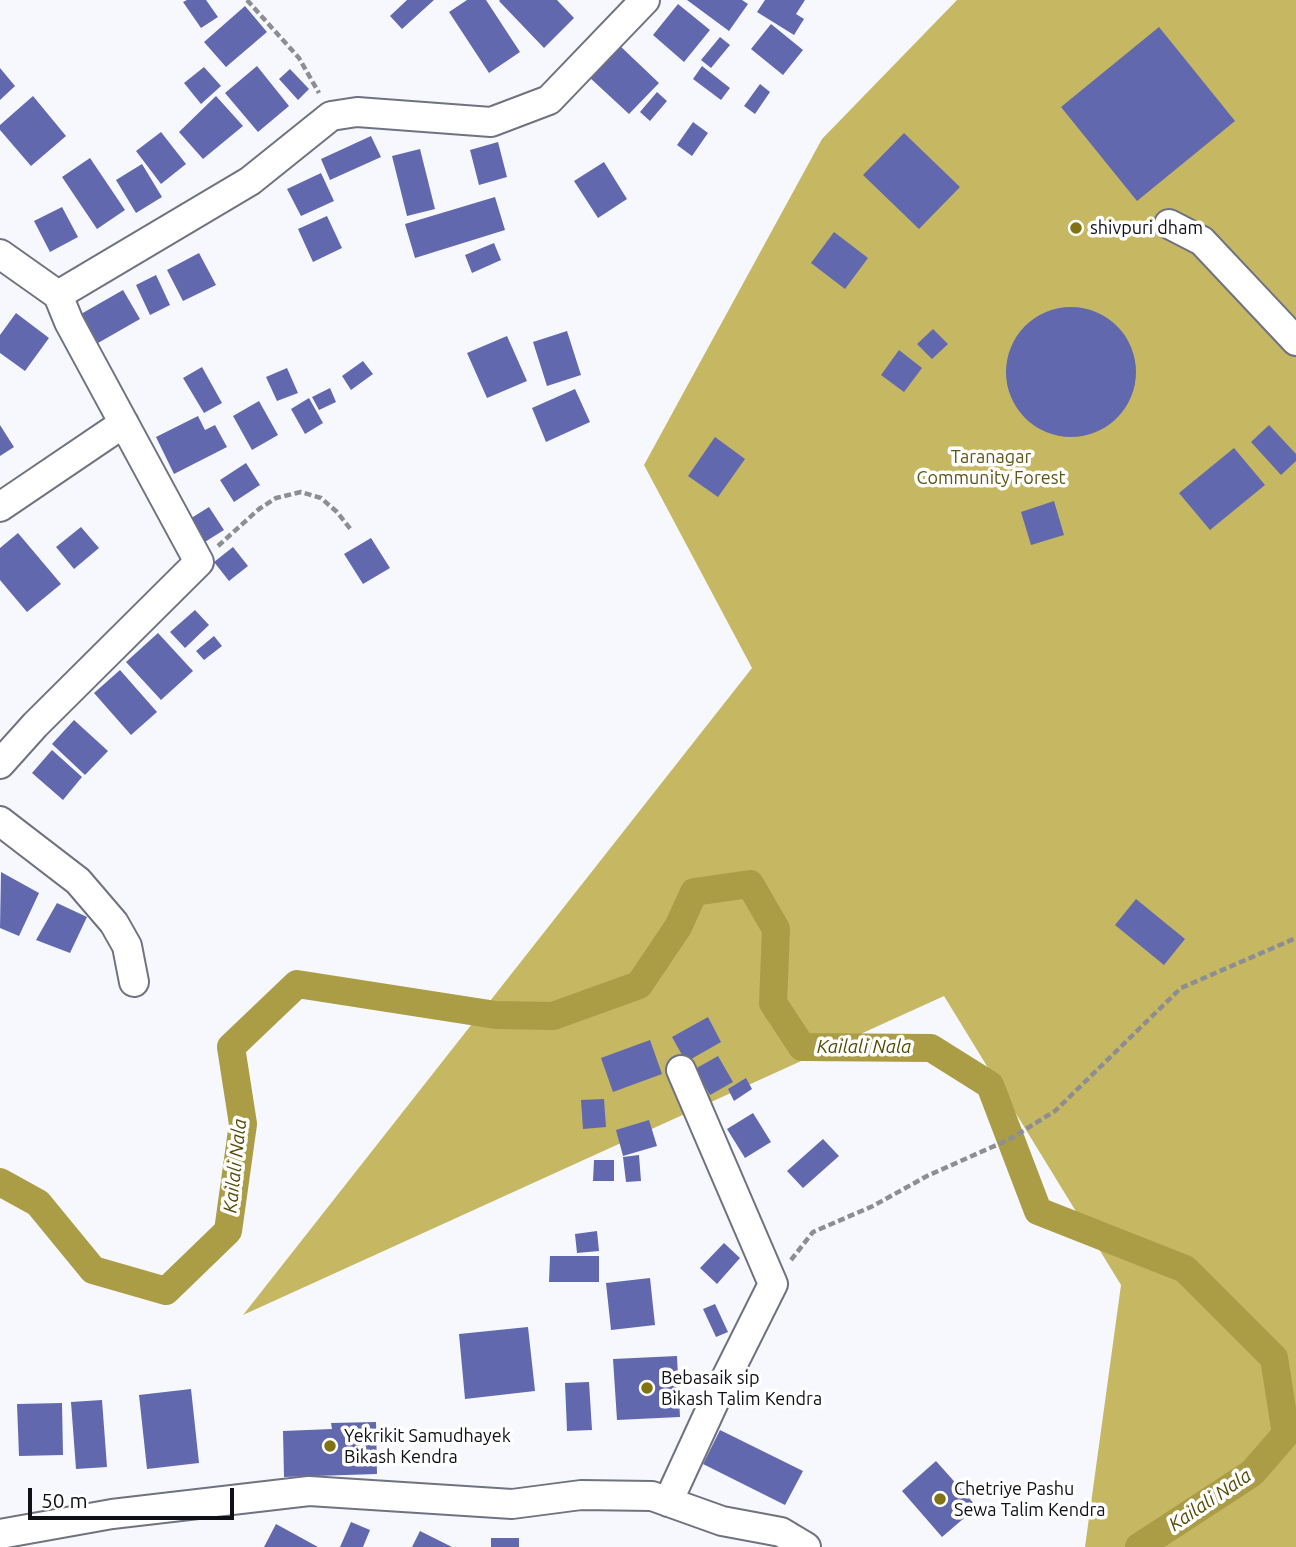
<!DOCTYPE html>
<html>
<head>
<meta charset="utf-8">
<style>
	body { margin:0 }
	#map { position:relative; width:1296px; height:1547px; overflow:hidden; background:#f7f8fe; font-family:Ubuntu,sans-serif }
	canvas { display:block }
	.scale { position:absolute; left:28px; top:1488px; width:206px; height:32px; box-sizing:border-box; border:4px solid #0f1015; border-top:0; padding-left:9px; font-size:21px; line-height:24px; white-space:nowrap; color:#0f1015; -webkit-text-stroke:5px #fff; paint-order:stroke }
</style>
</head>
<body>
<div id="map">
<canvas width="1296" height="1547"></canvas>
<div class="scale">50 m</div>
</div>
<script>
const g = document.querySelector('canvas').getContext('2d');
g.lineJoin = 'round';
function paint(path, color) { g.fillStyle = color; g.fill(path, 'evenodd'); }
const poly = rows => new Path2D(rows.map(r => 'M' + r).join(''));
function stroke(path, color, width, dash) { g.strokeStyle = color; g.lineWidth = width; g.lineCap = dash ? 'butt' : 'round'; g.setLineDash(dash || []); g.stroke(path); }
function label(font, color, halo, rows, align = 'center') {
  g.font = font + ' Ubuntu,sans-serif'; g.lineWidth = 7; g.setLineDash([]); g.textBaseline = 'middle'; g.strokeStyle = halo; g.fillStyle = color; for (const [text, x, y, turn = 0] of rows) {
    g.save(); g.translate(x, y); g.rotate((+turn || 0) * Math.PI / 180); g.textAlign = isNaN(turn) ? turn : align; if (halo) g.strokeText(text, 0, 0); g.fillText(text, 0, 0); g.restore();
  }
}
const forest = poly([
	[957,0,1296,0,1296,1547,1085,1547,1121,1285,944,996,243,1315,752,668,644,465,822,139]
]);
const canal = poly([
	[0,1182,38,1203,93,1270,166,1291,228,1231,243,1124,231,1047,297,984,496,1015,553,1016,639,985,678,927,694,892,750,884,776,929,773,1003,802,1047,931,1048,990,1085,1038,1211,1185,1269,1274,1358,1286,1434,1252,1473,1139,1547]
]);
const building = poly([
	[187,0,206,0,218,17,201,28,183,2],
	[407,0,434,0,402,29,390,16],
	[467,0,486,0,520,52,489,73,449,12],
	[500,0,557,0,574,18,544,48,499,1],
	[687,0,742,0,748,4,729,31],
	[765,0,805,0,796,14,804,19,794,35,757,12],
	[678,4,710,30,684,62,653,35],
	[245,6,267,32,226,67,204,42],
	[771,24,803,50,783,75,751,49],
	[1159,27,1235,121,1137,201,1061,107],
	[720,37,730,45,711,68,701,60],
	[618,44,659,83,629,114,588,76],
	[257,66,289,106,258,132,225,93],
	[702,66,730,88,721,100,693,79],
	[204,67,221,86,201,104,184,83],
	[0,68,15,86,0,100],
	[290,69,309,89,298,100,279,79],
	[760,84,770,92,755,114,744,106],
	[657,92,667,101,650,121,640,112],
	[33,96,66,136,31,166,0,130,0,125],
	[216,96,243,126,203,159,179,132],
	[693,122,708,133,692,156,677,145],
	[161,132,186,164,161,184,136,151],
	[904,133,960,187,919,229,863,175],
	[371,136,381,157,330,180,321,159],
	[498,142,507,177,479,185,470,150],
	[420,149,435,209,407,216,392,156],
	[90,158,125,210,97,229,62,177],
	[604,162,627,199,598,218,574,181],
	[142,164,162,197,136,213,116,180],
	[321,173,334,201,301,216,287,189],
	[495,197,505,230,415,258,405,224],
	[62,207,78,237,50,252,34,221],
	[327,216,342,248,313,262,298,229],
	[834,232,868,258,845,289,811,263],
	[494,243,501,260,472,273,465,255],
	[199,253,216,285,183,301,167,270],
	[156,275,170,305,150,315,136,285],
	[123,290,140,319,98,343,81,314],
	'1006 372a65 65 0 1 1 130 0a65 65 0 1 1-130 0Z',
	[16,313,49,338,25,371,0,353,0,335],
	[933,329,948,344,932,359,917,344],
	[567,331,581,375,547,386,533,342],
	[507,336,527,381,487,398,467,353],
	[899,350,922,368,904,392,881,375],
	[363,361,373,374,351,390,342,376],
	[202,367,222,403,204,413,183,378],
	[287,368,298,393,277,401,266,377],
	[330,388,336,402,319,410,312,397],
	[575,389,590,422,546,442,532,408],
	[309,398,323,423,305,434,291,409],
	[259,401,278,435,252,450,233,416],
	[198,416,205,430,215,425,227,447,174,474,156,437],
	[0,425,14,447,0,456],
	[1269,425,1296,454,1296,461,1281,475,1251,442],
	[715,437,745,459,718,497,688,476],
	[1234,448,1265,485,1210,530,1179,493],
	[246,463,260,485,234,502,220,480],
	[1054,501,1064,535,1031,545,1021,512],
	[209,507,224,530,200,545,185,522],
	[81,527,99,548,74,569,56,547],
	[18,533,61,584,27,612,0,580,0,548],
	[371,538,390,568,363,584,344,554],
	[233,547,248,566,229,581,214,562],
	[195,610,209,625,185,648,170,632],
	[158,633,193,671,161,700,126,662],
	[214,636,222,646,204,660,196,651],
	[120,670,157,712,131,735,94,693],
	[74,720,108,751,85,775,52,744],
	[52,750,82,777,63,800,32,773],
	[1,872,39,893,19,936,0,928],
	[1136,899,1185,939,1164,965,1115,925],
	[57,903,87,917,70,953,36,940],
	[708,1017,721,1042,686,1062,672,1037],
	[650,1040,662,1074,613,1092,601,1058],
	[718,1056,733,1082,710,1095,695,1069],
	[746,1078,752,1089,734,1101,728,1089],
	[604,1099,606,1127,583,1129,581,1100],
	[753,1113,771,1142,745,1158,727,1129],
	[649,1120,657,1146,623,1156,616,1130],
	[823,1139,839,1156,803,1188,787,1171],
	[639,1155,641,1181,626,1182,623,1157],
	[594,1160,614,1160,614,1181,593,1181],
	[597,1231,599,1251,577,1253,575,1234],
	[724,1243,740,1258,717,1284,700,1268],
	[550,1256,599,1256,599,1282,549,1282],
	[650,1278,655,1325,611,1330,606,1283],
	[715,1304,728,1332,716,1337,703,1309],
	[528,1327,535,1391,465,1399,459,1334],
	[677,1356,680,1417,617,1420,613,1359],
	[589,1382,592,1430,567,1431,565,1383],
	[191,1389,199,1463,147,1469,139,1395],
	[102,1400,107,1467,76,1469,71,1402],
	[62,1403,63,1455,19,1456,17,1404],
	[376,1422,377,1474,284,1477,283,1431,332,1429,331,1423],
	[720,1430,803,1471,785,1505,703,1464],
	[936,1461,977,1507,942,1537,902,1491],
	[351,1522,370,1530,363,1547,340,1547],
	[276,1524,318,1547,264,1547],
	[420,1531,452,1547,412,1547],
	[491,1538,519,1538,519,1547,491,1547]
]);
const path = poly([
	[247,0,299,58,319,93],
	[218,546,259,509,276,498,301,492,321,498,337,512,352,531],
	[791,1260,813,1232,873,1206,927,1176,1010,1139,1055,1111,1181,988,1296,938]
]);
const minor = poly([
	[1169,224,1202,241,1296,341],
	[0,254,58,295,250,181,331,116,357,112,491,122,549,100,645,0],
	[0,507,124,423],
	[0,764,35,725,199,562,69,322,58,295],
	[0,821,78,881,114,923,127,946,134,982],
	[668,1502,714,1402,773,1284,681,1070],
	[0,1534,112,1514,309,1491,512,1504,581,1495,652,1496,722,1521,781,1532,806,1547]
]);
const markers = [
	[1076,228,7,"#817213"],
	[647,1388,7,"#817213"],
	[330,1446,7,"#817213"],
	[940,1499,7,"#817213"]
];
const poiNames = [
	["shivpuri dham",1090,228],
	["Bebasaik sip",661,1378],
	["Bikash Talim Kendra",661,1399],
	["Yekrikit Samudhayek",344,1436],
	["Bikash Kendra",344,1457],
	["Chetriye Pashu",954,1489],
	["Sewa Talim Kendra",954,1510]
];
const parkNames = [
	["Taranagar",991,457],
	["Community Forest",991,478]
];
const waterNames = [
	["Kailali Nala",864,1047],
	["Kailali Nala",235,1166,-84],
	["Kailali Nala",1210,1500,-34]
];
paint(forest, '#c6b762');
stroke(canal, '#ab9c46', 28);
paint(building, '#6168ae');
stroke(minor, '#6f7280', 32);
stroke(path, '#8d8e94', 4.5, [7, 3.5]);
stroke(minor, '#fff', 28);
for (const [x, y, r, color] of markers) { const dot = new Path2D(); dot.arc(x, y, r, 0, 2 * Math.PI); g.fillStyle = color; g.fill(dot); stroke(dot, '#fff', 2.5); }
label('18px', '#0f1015', '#fff', poiNames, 'left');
label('18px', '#5f5514', '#fff', parkNames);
label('italic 19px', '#554a03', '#fff', waterNames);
</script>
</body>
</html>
